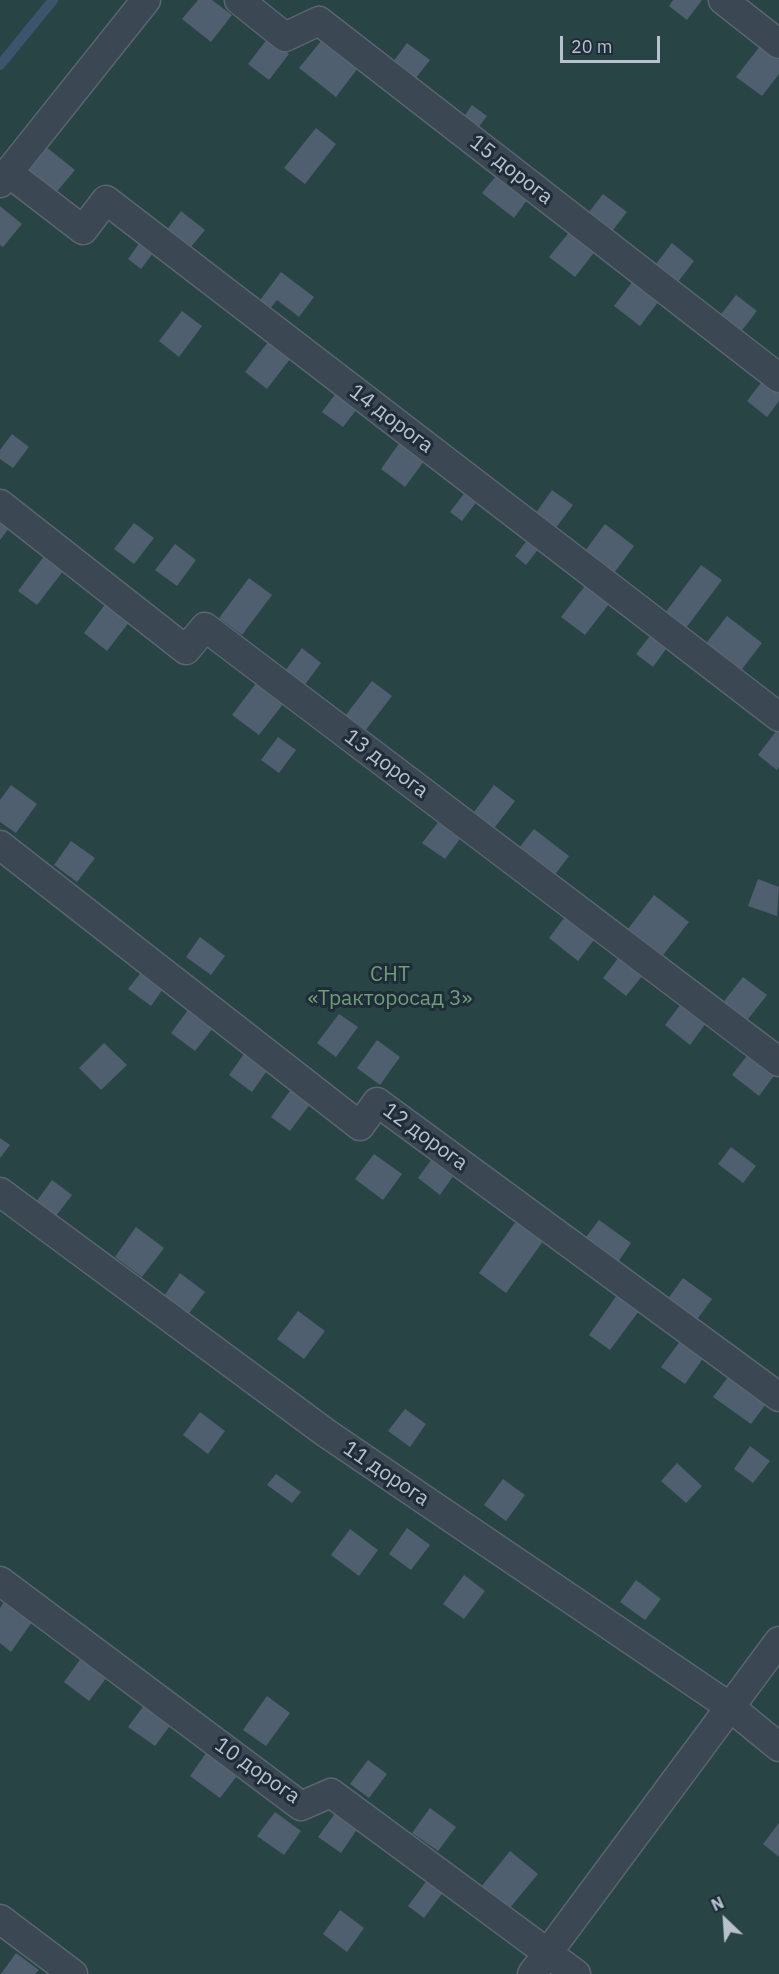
<!DOCTYPE html>
<html>
<head>
<meta charset="utf-8">
<style>
	body { margin:0 }
	#map { position:relative; width:779px; height:1974px; overflow:hidden; background:#263644; font-family:"IBM Plex Sans",sans-serif }
	canvas { display:block }
	.north { position:absolute; left:695px; top:1890px; width:60px; height:60px; -webkit-text-stroke:4px #1f2c39; paint-order:stroke; rotate:335deg; font-size:16px; font-weight:700; line-height:24px; text-align:center; color:#b8c2cd }
	.north::after { content:''; display:block; margin:auto; width:21px; height:27px; background:#b8c2cd; clip-path:polygon(50% 0,100% 100%,50% 72%,0 100%) }
	.scale { position:absolute; left:560px; top:36px; width:100px; height:27px; box-sizing:border-box; border:3px solid #b8c2cd; border-top:0; padding-left:8px; font-size:18px; line-height:21px; white-space:nowrap; color:#b8c2cd; -webkit-text-stroke:4px #1f2c39; paint-order:stroke }
</style>
</head>
<body>
<div id="map">
<canvas width="779" height="1974"></canvas>
<div class="north">N</div>
<div class="scale">20 m</div>
</div>
<script>
const g = document.querySelector('canvas').getContext('2d');
g.lineJoin = 'round';
function paint(path, color) { g.fillStyle = color; g.fill(path, 'evenodd'); }
const poly = rows => new Path2D(rows.map(r => 'M' + r).join(''));
function stroke(path, color, width, dash) { g.strokeStyle = color; g.lineWidth = width; g.lineCap = dash ? 'butt' : 'round'; g.setLineDash(dash || []); g.stroke(path); }
function label(font, color, halo, rows, align = 'center') {
  g.font = font + ' "IBM Plex Sans",sans-serif'; g.lineWidth = 6; g.setLineDash([]); g.textBaseline = 'middle'; g.strokeStyle = halo; g.fillStyle = color; for (const [text, x, y, turn = 0] of rows) {
    g.save(); g.translate(x, y); g.rotate((+turn || 0) * Math.PI / 180); g.textAlign = isNaN(turn) ? turn : align; if (halo) g.strokeText(text, 0, 0); g.fillText(text, 0, 0); g.restore();
  }
}
const green = poly([
	[0,0,779,0,779,1974,0,1974]
]);
const stream = poly([
	[0,65,53,0]
]);
const building = poly([
	[198,0,212,0,232,15,211,42,182,19],
	[673,0,702,0,687,20,669,6],
	[325,36,361,64,336,97,299,68],
	[268,38,289,54,269,80,248,64],
	[407,43,430,60,412,83,390,66],
	[761,45,779,60,779,74,762,96,736,77],
	[472,105,487,116,475,132,461,121],
	[316,128,336,144,305,184,284,168],
	[45,146,75,170,54,195,25,171],
	[496,176,527,200,514,218,482,193],
	[603,194,627,212,609,235,585,217],
	[0,206,22,224,3,247,0,245],
	[181,211,205,230,186,253,163,235],
	[571,230,596,250,575,277,549,257],
	[140,242,154,252,141,269,128,259],
	[672,243,694,261,674,287,652,269],
	[281,272,314,297,299,317,277,300,268,311,258,303],
	[636,277,662,297,640,326,614,306],
	[736,295,757,311,739,334,718,318],
	[182,311,202,326,179,357,159,341],
	[268,342,290,359,267,389,245,372],
	[764,379,779,391,779,401,767,417,747,401],
	[339,389,360,405,343,427,322,412],
	[12,434,29,447,13,468,0,459,0,450],
	[403,438,427,457,405,487,381,469],
	[552,490,573,505,555,529,535,514],
	[466,491,478,500,462,521,450,512],
	[0,520,10,527,0,540],
	[134,523,154,538,134,564,114,549],
	[605,524,634,546,611,577,582,555],
	[529,538,540,547,526,565,515,556],
	[175,544,196,560,177,586,155,570],
	[45,555,64,570,37,605,18,591],
	[701,565,722,580,683,632,662,617],
	[249,578,272,595,242,635,219,618],
	[588,582,612,600,585,635,561,617],
	[106,603,130,621,107,651,84,633],
	[727,616,762,643,739,673,704,646],
	[650,636,666,649,653,667,636,654],
	[302,648,321,663,304,686,285,671],
	[260,678,287,699,259,735,232,715],
	[372,681,392,696,365,731,345,716],
	[777,730,779,732,779,767,777,770,758,755],
	[278,737,296,750,279,773,261,760],
	[11,785,37,804,16,833,0,822,0,800],
	[494,785,515,801,492,831,471,816],
	[443,816,465,832,445,859,422,843],
	[534,829,569,856,551,880,515,853],
	[71,841,95,858,77,882,54,865],
	[758,879,779,887,777,916,748,906],
	[654,895,689,922,663,955,628,929],
	[570,910,600,932,578,961,549,938],
	[200,937,225,956,211,975,186,957],
	[619,957,643,975,626,996,603,978],
	[143,970,165,986,151,1006,128,989],
	[743,977,767,995,745,1023,721,1005],
	[681,1004,706,1023,690,1045,665,1025],
	[188,1010,213,1028,195,1051,171,1033],
	[339,1014,358,1027,336,1057,317,1043],
	[377,1040,400,1057,380,1085,357,1068],
	[104,1043,127,1065,101,1090,79,1068],
	[246,1051,269,1068,252,1092,229,1075],
	[749,1053,776,1073,759,1096,732,1075],
	[292,1088,311,1103,290,1131,271,1117],
	[0,1138,10,1145,0,1158],
	[731,1147,756,1166,743,1183,718,1164],
	[374,1154,402,1174,383,1200,355,1179],
	[434,1156,456,1172,440,1195,418,1178],
	[52,1180,72,1195,56,1216,36,1202],
	[517,1220,544,1240,506,1293,479,1273],
	[599,1220,631,1243,613,1269,580,1245],
	[136,1227,164,1248,142,1277,115,1257],
	[180,1273,205,1292,187,1316,162,1299],
	[683,1278,712,1299,693,1325,664,1304],
	[617,1295,639,1311,610,1350,589,1335],
	[298,1311,325,1331,304,1359,277,1339],
	[681,1340,704,1357,685,1384,661,1367],
	[728,1377,766,1404,751,1424,713,1397],
	[405,1409,426,1424,410,1447,388,1431],
	[200,1412,225,1431,208,1454,183,1435],
	[750,1446,770,1461,753,1483,734,1469],
	[677,1463,702,1486,686,1503,661,1481],
	[276,1474,301,1492,292,1503,267,1485],
	[503,1479,525,1495,506,1521,484,1505],
	[407,1528,430,1545,411,1570,389,1554],
	[350,1529,378,1550,359,1576,331,1555],
	[464,1575,485,1591,464,1619,443,1604],
	[636,1580,661,1599,645,1620,620,1602],
	[4,1602,32,1622,11,1652,0,1643,0,1608],
	[84,1654,110,1673,89,1701,64,1682],
	[267,1696,290,1713,266,1746,243,1730],
	[145,1704,172,1723,155,1746,128,1727],
	[209,1749,240,1772,220,1798,190,1776],
	[368,1760,387,1774,369,1798,350,1784],
	[430,1808,456,1827,438,1851,412,1833],
	[275,1812,301,1831,284,1855,257,1836],
	[336,1812,358,1828,341,1853,318,1837],
	[779,1823,779,1857,763,1844],
	[510,1851,538,1874,509,1909,481,1887],
	[428,1879,444,1891,424,1918,408,1906],
	[340,1910,364,1928,347,1952,323,1934],
	[16,1953,39,1970,35,1974,1,1974]
]);
const minor = poly([
	[239,0,285,37,319,21,779,378],
	[723,0,779,44],
	[9,173,83,230,106,200,779,717],
	[0,183,146,0],
	[0,504,186,650,205,627,779,1062],
	[0,845,360,1126,377,1102,779,1397],
	[0,1192,326,1433,730,1707,779,1747],
	[0,1581,301,1806,331,1793,576,1974],
	[0,1919,73,1974],
	[532,1974,779,1641]
]);
const streetNames = [
	["15 дорога",511,170,38],
	["14 дорога",391,419,37],
	["13 дорога",386,764,37],
	["12 дорога",425,1137,36],
	["11 дорога",386,1474,34],
	["10 дорога",257,1771,35]
];
const parkNames = [
	["СНТ",390,975],
	["«Тракторосад 3»",390,999]
];
paint(green, '#284445');
stroke(stream, '#3c556d', 10);
paint(building, '#4f5f6f');
stroke(minor, '#596571', 31);
stroke(minor, '#3b4753', 28);
label('21px', '#b8c2cd', '#1f2c39', streetNames);
label('21px', '#6f9e75', '#1f2c39', parkNames);
</script>
</body>
</html>
